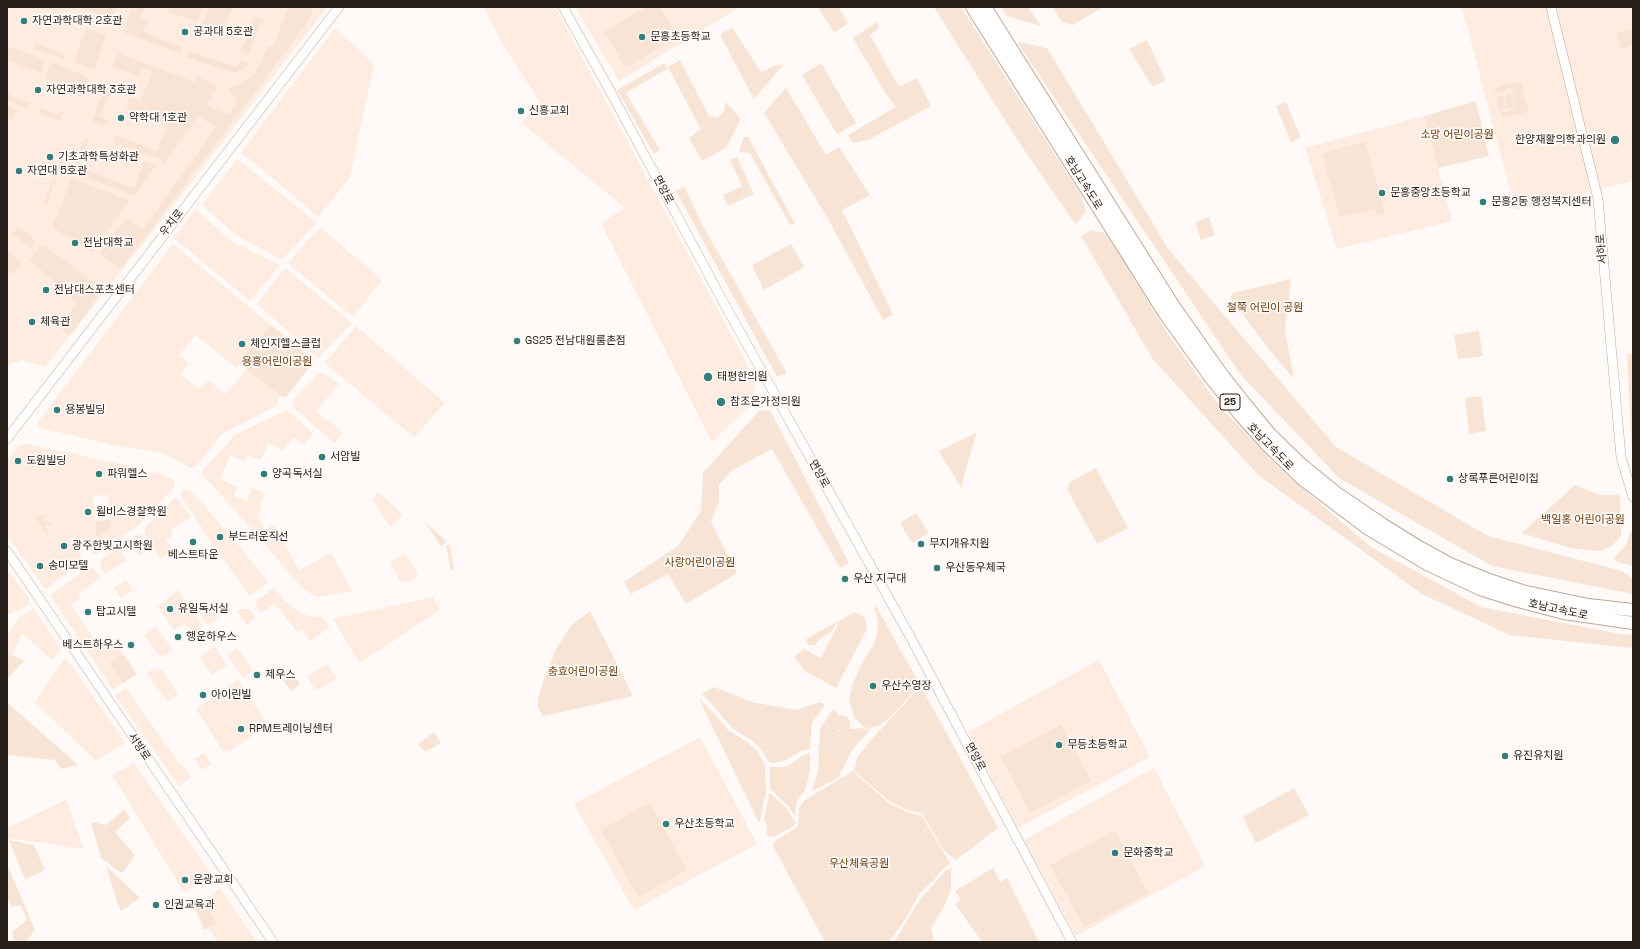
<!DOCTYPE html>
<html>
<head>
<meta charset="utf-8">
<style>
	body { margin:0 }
	#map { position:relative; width:1640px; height:949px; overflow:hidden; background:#fffaf7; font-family:"Space Grotesk",sans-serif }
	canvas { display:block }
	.frame { position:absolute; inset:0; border:8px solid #261e18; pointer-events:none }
</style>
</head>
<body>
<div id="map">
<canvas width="1640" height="949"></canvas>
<div class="frame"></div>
</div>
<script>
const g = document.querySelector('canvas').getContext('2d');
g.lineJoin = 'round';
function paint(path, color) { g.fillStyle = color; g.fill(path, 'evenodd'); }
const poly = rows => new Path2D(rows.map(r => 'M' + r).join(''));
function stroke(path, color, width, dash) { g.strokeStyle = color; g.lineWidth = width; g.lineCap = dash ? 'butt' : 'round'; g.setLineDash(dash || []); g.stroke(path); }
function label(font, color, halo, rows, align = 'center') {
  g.font = font + ' "Space Grotesk","Noto Sans KR",sans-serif'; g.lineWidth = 3.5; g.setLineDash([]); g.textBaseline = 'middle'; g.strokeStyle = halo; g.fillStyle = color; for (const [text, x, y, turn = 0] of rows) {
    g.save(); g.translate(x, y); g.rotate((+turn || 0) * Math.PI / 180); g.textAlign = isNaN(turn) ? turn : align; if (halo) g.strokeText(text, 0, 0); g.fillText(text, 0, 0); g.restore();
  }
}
const built = poly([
	[7,7,327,7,190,184,45,367,22,360,7,365],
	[484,7,555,7,756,381,751,404,712,442,601,223,625,208,522,123,540,102,502,43],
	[579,7,740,7,619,81,576,9],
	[1462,7,1633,7,1633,181,1515,210],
	[335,28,374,64,350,177,318,217,254,162,241,153],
	[1424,116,1452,221,1337,249,1305,148],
	[237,159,317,223,282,260,236,235,202,205],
	[195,209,231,241,280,265,250,301,174,238],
	[320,227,382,280,353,317,288,263],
	[173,244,271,325,236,368,196,335,179,355,189,364,181,374,199,389,208,380,225,394,247,370,280,396,276,406,222,434,195,467,189,468,177,460,159,452,122,447,37,427,38,422],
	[285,268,352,323,318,358,257,304],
	[356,326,445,403,414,437,325,363],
	[319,373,327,375,339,384,316,411,326,421,328,419,343,433,334,443,295,409,294,400],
	[285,411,290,412,313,434,303,445,294,437,283,450,268,443,261,460,248,455,245,462,230,455,220,479,237,487,234,496,247,501,252,488,264,493,260,508,261,511,257,514,264,530,274,525,299,570,331,553,351,589,350,592,321,596,316,596,303,589,235,510,203,475,202,471,235,435],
	[26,444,136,467,137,471,161,474,172,479,174,481,174,488,135,528,94,555,82,537,73,542,84,561,45,589,7,535,7,460,19,445],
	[108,495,110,520,95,521,93,496],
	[183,489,190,491,204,505,243,551,268,582,250,596,213,545,181,496],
	[378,492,403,515,390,527,372,499],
	[176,497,191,517,170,530,173,535,166,540,173,550,161,559,145,534,145,528],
	[136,535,141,535,150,549,139,556,128,541],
	[118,547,127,560,106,574,100,567,101,560],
	[405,554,418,573,415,579,401,582,390,562],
	[88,568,95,569,100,578,78,594,80,598,71,605,97,643,109,635,123,654,109,663,123,683,113,690,50,595],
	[7,569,28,597,30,604,10,614,7,612],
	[126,580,133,590,121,598,114,588],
	[274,588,286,602,300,613,311,617,323,618,330,627,310,641,302,629,297,632,279,608,278,609,274,604,261,613,256,606,257,600],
	[178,590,201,624,200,631,194,635,185,623,174,630,158,607],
	[433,597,440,610,360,663,333,619],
	[33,608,61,649,52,660,22,633,12,656,7,652,7,636,19,618],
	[211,608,218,618,210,624,206,624,201,616],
	[241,609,249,609,256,618,247,625,237,612],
	[156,627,173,650,164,656,159,655,144,635],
	[215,646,227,665,212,675,200,657],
	[237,648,253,670,243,678,227,655],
	[65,658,75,670,125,743,96,761,35,702],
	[1099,660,1150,757,1018,828,968,732],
	[327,664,337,678,321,689,315,689,307,677],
	[154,668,162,670,178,694,168,702,147,674],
	[238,680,266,722,264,727,230,751,223,751,196,709],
	[126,688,180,765,182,764,191,777,179,786,115,695],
	[700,737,757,844,634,910,574,804],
	[204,753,211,764,202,770,194,759],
	[134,763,210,873,185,893,112,775],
	[1154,768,1205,866,1076,936,1024,840],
	[66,800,84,849,8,838,7,828],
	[220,888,257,942,218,942,195,908]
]);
const green = poly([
	[78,7,116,7,111,19],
	[132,7,144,7,140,18,147,21,143,32,182,47,180,54,123,32],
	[171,7,203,7,197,22,169,12],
	[209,7,232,7,222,33,202,24],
	[288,7,314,7,310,19,260,86,122,267,119,267,100,254,126,218,143,229,216,127,198,116,165,163,155,156,153,157,113,142,116,135,157,151,168,125,126,108,130,97,140,101,153,72,141,68,138,76,112,67,118,53,195,82,198,77,218,85,206,105,229,115,237,99,233,96,229,88,237,85,253,75,257,70,268,46,273,47],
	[646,7,660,7,678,36,626,68,604,32],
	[818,7,838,7,848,23,834,33],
	[934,7,961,7,1080,194,1086,211,1076,225,1020,144],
	[1001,7,1028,7,1041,26,1007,16],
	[1053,7,1103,7,1073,25,1062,22],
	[254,16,262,19,249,54,241,51],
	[877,22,879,28,870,35,899,87,917,78,931,106,868,140,853,143,848,135,896,107,886,94,853,38],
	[732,27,761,72,773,66,784,64,754,99,720,35],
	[86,28,106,35,95,68,92,69,74,62],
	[1633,29,1633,45,1621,49,1616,33],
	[1147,40,1166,81,1152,86,1129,49],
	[1017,42,1047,48,1169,250,1336,447,1488,536,1622,571,1633,579,1633,594,1492,566,1339,478,1241,375],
	[35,43,66,55,64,59,34,48],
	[11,47,45,60,41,73,7,60,7,52],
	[188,51,237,67,240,60,249,63,239,72,232,72,186,57],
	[680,60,709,116,717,118,724,112,726,102,741,119,726,148,702,161,689,138,701,129,668,67],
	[51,62,88,77,83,92,45,78],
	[665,63,667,69,626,93,660,150,654,154,617,90],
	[821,63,856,123,837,134,802,75],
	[1509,83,1520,83,1523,85,1524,98,1529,109,1525,113,1502,118,1501,113,1516,108,1512,89,1507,89,1502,93,1496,93,1494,90,1500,85],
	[105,87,111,90,100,117,109,120,107,126,92,121],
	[786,88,826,155,839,147,870,195,842,210,893,314,883,320,827,217,764,113],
	[7,92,10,93,9,96,29,103,27,108,7,100],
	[1511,93,1515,107,1508,109,1505,95],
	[1503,95,1506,109,1500,111,1496,97],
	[1476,101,1489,156,1438,168,1424,116],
	[1286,102,1301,138,1291,142,1276,106],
	[7,106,18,110,12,119,7,116],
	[40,108,58,114,62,111,64,112,61,121,38,113],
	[85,137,89,139,79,165,81,168,134,188,144,161,156,165,135,196,72,172],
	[744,137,748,137,795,224,790,225,750,153,739,152],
	[1365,141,1385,214,1376,216,1375,209,1340,217,1322,154],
	[63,150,65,151,47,206,44,205],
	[737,157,754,194,728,206,723,195,742,186,730,160],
	[71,178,129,200,92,252,55,229,53,222,58,216],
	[684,186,703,226,787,373,777,377,676,191],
	[1209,217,1215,235,1201,240,1195,222],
	[18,227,31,236,34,241,33,246,31,248,12,234],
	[1091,230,1105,233,1121,255,1164,328,1220,407,1282,471,1371,547,1481,607,1620,634,1633,635,1633,648,1510,635,1422,594,1257,474,1152,358,1081,236],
	[43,244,103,290,70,336,59,326,77,303,30,260],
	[791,244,804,267,764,290,752,265],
	[7,252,22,262,13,274,7,271],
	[1291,279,1285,331,1294,379,1267,347,1230,297,1233,293],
	[271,325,312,359,312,364,286,397,280,396,239,363],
	[1479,331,1483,356,1458,359,1454,335],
	[1627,354,1633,354,1633,450,1632,451],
	[1481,396,1486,431,1469,434,1465,398],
	[92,398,99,404,94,410,88,407,88,404],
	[770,410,849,563,840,568,772,449,731,471,719,485,719,501,711,522,737,573,686,604,668,574,631,594,624,582,678,546,701,511,703,473,759,411],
	[977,432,969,458,961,488,939,451],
	[1096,468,1128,528,1097,544,1067,489,1070,482],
	[1575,485,1600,495,1620,495,1621,536,1611,547,1600,551,1570,548,1522,533],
	[916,513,929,533,912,543,900,523],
	[41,514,45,515,43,520,51,523,50,525,44,525,48,531,45,532,35,517,36,516,40,517],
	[110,520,110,529,98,537,96,536,95,521],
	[425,522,445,540,446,543,441,546],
	[1630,532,1633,532,1633,566,1617,562,1614,558,1626,545],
	[446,545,450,545,454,570,451,570],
	[876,606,920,685,889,718,880,725,867,729,854,718,849,700,853,683,863,662,874,644,877,635,878,620,874,608],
	[590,611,633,696,543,716,538,707,538,700,544,679,557,647,572,625],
	[853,613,857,613,865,618,867,629,836,688,805,671,794,657,804,649,821,658,839,623,835,625,832,631,822,637,814,646,808,645,806,639],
	[7,653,24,661,7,679],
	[123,654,137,674,123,683,109,663],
	[293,674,300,684,291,691,283,680],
	[921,686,998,828,956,860,944,851,922,813,908,810,888,800,854,771,857,758,870,741],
	[714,687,752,702,796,710,820,702,825,705,812,723,810,749,801,751,784,761,771,763,767,760,762,750,752,740,732,728,717,710,702,694],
	[700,699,714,713,728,730,747,742,758,752,765,765,766,791,760,822,758,821,700,701],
	[7,702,9,704,78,765,61,769,55,760,7,755],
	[833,709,834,712,836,710,838,715,846,716,850,722,850,725,843,731,838,730,833,727,838,731,843,731,850,726,851,729,864,728,867,730,872,728,852,750,838,778,812,791,818,771,820,729],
	[1061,725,1091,781,1030,813,1001,757],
	[434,732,441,743,425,752,418,744],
	[810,753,810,771,806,788,797,802,795,812,797,818,786,804,770,789,770,767,786,767,804,755],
	[853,771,887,802,909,813,921,815,950,863,941,871,934,880,920,893,904,921,889,942,825,942,773,846,775,841,798,827,799,808,805,800],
	[1294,788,1309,815,1256,843,1243,817],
	[770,793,786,808,796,823,792,827,775,836,770,837,767,835,767,825,764,820,769,794],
	[650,803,687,870,638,897,601,830],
	[124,810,130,818,115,832,135,855,125,870,121,873,101,858,91,822,106,825],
	[1115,831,1148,893,1084,927,1050,865],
	[9,840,34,845,45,870,26,879,25,877,24,877],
	[7,864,35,930,26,942,14,942,12,932,27,920,21,905,12,907,7,899],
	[106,866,140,898,121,911,118,904],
	[951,868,951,889,945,904,931,929,934,942,894,942,919,901,945,871],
	[993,868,1000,882,1007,878,1039,942,982,942,955,904,961,900,955,891],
	[203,899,216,924,204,930,194,905]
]);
const secondary = poly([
	[563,7,609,89,726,307,912,640,1072,942],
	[1551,7,1598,199,1621,457,1633,497],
	[7,439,339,7],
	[7,551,273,942]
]);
const motorway = poly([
	[972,7,1165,314,1210,377,1241,416,1267,445,1302,479,1367,528,1427,564,1480,589,1518,601,1564,613,1633,623],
	[985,7,1173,305,1220,372,1246,405,1270,434,1302,465,1335,492,1382,524,1419,547,1450,564,1489,580,1522,591,1588,605,1633,610]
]);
const markers = [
	[24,21,4,"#347d7a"],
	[185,32,4,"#347d7a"],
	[642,37,4,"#347d7a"],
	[38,90,4,"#347d7a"],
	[521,111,4,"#347d7a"],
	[121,118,4,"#347d7a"],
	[1615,140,5,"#347d7a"],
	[50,157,4,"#347d7a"],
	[19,171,4,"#347d7a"],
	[1382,193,4,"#347d7a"],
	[1483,202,4,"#347d7a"],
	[75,243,4,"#347d7a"],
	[46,290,4,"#347d7a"],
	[32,322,4,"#347d7a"],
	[517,341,4,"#347d7a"],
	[242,344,4,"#347d7a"],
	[708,377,5,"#347d7a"],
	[721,402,5,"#347d7a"],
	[57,410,4,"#347d7a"],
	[322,457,4,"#347d7a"],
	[18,461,4,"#347d7a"],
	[99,474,4,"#347d7a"],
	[264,474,4,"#347d7a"],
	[1450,479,4,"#347d7a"],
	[88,512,4,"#347d7a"],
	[220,537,4,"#347d7a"],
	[193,542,4,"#347d7a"],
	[921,544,4,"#347d7a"],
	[64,546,4,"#347d7a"],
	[40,566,4,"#347d7a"],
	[937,568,4,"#347d7a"],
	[845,579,4,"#347d7a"],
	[170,609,4,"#347d7a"],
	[88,612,4,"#347d7a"],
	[178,637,4,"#347d7a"],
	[131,645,4,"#347d7a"],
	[257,675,4,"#347d7a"],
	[873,686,4,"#347d7a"],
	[203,695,4,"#347d7a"],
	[241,729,4,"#347d7a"],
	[1059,745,4,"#347d7a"],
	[1505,756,4,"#347d7a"],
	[666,824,4,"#347d7a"],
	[1115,853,4,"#347d7a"],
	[185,880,4,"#347d7a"],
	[156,905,4,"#347d7a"]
];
const shields = [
	[1230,402,20]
];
const shieldNames = [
	["25",1230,402]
];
const poiNames = [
	["자연과학대학 2호관",32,21],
	["공과대 5호관",193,32],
	["문흥초등학교",650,37],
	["자연과학대학 3호관",46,90],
	["신흥교회",529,111],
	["약학대 1호관",129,118],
	["한양재활의학과의원",1606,140,"right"],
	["기초과학특성화관",58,157],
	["자연대 5호관",27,171],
	["문흥중앙초등학교",1390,193],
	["문흥2동 행정복지센터",1491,202],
	["전남대학교",83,243],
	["전남대스포츠센터",54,290],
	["체육관",40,322],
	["GS25 전남대원룸촌점",525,341],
	["체인지헬스클럽",250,344],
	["태평한의원",717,377],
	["참조은가정의원",730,402],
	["용봉빌딩",65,410],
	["서암빌",330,457],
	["도원빌딩",26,461],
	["파워헬스",107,474],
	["양곡독서실",272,474],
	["상록푸른어린이집",1458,479],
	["윌비스경찰학원",96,512],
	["부드러운직선",228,537],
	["무지개유치원",929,544],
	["광주한빛고시학원",72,546],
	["베스트타운",193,555,"center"],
	["송미모텔",48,566],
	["우산동우체국",945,568],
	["우산 지구대",853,579],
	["유일독서실",178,609],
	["탑고시텔",96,612],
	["행운하우스",186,637],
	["베스트하우스",123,645,"right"],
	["제우스",265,675],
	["우산수영장",881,686],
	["아이린빌",211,695],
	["RPM트레이닝센터",249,729],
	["무등초등학교",1067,745],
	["유진유치원",1513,756],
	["우산초등학교",674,824],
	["문화중학교",1123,853],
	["운광교회",193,880],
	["인권교육과",164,905]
];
const parkNames = [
	["소망 어린이공원",1457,135],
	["철쭉 어린이 공원",1265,308],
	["용흥어린이공원",277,362],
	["백일홍 어린이공원",1583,520],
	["사랑어린이공원",700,563],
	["충효어린이공원",583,672],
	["우산체육공원",859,864]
];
const streetNames = [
	["호남고속도로",1083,183,58],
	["면앙로",663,190,62],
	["우치로",172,223,-52],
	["서하로",1602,249,-95],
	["호남고속도로",1270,447,46],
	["면앙로",819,474,61],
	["호남고속도로",1558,610,12],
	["서방로",139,747,56],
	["면앙로",975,757,62]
];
paint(built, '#fdecdf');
paint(green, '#f8e4d4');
stroke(secondary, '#bda999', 10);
stroke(motorway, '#bda999', 14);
stroke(secondary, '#fff', 9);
stroke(motorway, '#fff', 12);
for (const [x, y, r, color] of markers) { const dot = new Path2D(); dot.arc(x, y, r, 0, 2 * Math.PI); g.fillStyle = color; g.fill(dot); stroke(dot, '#fffaf7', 1.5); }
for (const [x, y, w] of shields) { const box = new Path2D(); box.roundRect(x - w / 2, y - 8, w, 16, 3); g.fillStyle = '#fffaf7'; g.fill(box); stroke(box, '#261e18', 1); }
label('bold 10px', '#261e18', null, shieldNames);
label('11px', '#261e18', '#fffaf7', poiNames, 'left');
label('11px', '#6c3e0f', '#fffaf7', parkNames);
label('11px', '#261e18', '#fffaf7', streetNames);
</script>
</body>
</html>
